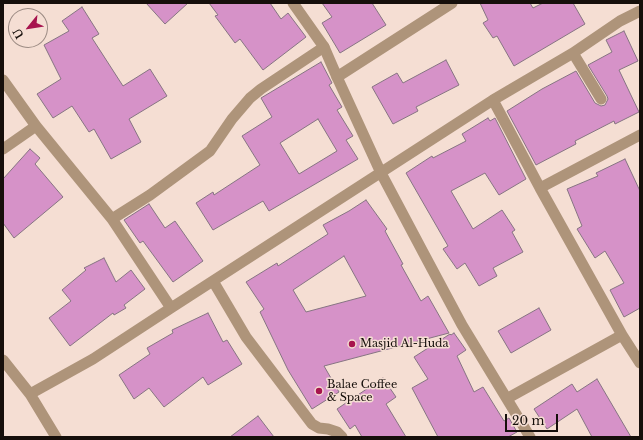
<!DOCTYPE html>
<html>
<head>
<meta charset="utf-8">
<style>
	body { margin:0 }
	#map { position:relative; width:643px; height:440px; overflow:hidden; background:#f5ded3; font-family:"Libre Baskerville",serif }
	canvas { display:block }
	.frame { position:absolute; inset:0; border:4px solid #160f0b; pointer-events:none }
	.north { position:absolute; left:8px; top:8px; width:40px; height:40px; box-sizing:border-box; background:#f5ded3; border:1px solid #9c8b83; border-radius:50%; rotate:240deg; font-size:11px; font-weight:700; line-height:16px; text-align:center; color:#160f0b }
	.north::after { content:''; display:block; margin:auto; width:14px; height:18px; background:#a7144e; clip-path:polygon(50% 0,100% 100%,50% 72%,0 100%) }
	.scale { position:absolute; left:505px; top:414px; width:53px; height:18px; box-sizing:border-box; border:2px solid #160f0b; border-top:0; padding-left:5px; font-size:12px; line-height:14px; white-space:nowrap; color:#160f0b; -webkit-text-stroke:3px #f5ded3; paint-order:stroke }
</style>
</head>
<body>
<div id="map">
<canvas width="643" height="440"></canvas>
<div class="frame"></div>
<div class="north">U</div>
<div class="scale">20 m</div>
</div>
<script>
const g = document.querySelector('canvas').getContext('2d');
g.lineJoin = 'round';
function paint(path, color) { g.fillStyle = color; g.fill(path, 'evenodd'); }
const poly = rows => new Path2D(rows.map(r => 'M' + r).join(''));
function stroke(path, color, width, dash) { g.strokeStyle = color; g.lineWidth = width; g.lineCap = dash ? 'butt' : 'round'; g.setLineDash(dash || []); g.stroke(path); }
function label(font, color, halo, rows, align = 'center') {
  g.font = font + ' "Libre Baskerville",serif'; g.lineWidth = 3; g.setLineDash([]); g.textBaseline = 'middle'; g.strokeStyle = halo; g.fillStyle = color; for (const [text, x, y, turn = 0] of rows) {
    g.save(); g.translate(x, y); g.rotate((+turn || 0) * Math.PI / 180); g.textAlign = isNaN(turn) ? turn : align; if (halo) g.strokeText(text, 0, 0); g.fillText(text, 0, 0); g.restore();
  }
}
const building = poly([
	[146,3,188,3,165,24,146,3],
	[209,3,270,3,281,19,288,13,306,37,263,70,240,39,235,43,215,16,218,15,209,3],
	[322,3,372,3,386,25,340,53,322,23,332,17,322,3],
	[480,3,530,3,533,8,543,3,573,3,585,24,514,66,497,36,493,38,483,23,488,20,480,3],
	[82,7,99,34,92,38,123,86,150,69,167,96,129,119,141,142,111,159,94,129,89,132,72,106,53,118,37,94,61,79,44,45,69,31,62,21,82,7],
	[624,31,638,61,619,70,639,112,615,124,614,121,575,141,576,144,536,165,507,111,542,89,576,71,595,103,601,106,605,105,608,99,607,96,588,65,612,52,606,40,624,31],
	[446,60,459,85,416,107,418,111,393,124,372,87,397,73,403,83,446,60],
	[321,62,332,83,329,85,342,107,337,110,353,136,346,140,358,159,269,211,263,201,213,230,196,203,213,192,214,195,260,165,242,136,272,117,261,98,321,62],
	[318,119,337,151,299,174,280,143,318,119],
	[488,118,490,121,495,118,526,179,499,195,485,173,451,191,473,229,502,210,515,230,512,232,523,252,493,268,497,276,479,286,465,263,457,269,443,249,448,246,406,173,432,156,433,158,466,141,462,134,488,118],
	[30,149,40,158,35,164,63,197,14,238,3,223,3,179,30,149],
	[625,159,640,191,640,308,624,317,610,290,624,283,605,251,595,258,577,229,582,226,567,189,598,176,596,173,625,159],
	[366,200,387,229,385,231,403,264,401,265,421,301,428,296,449,333,324,366,339,392,312,409,288,370,260,312,264,309,246,282,277,263,278,266,328,234,323,225,349,211,366,200],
	[344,256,366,296,306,312,293,290,344,256],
	[149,204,165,228,175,221,203,261,173,282,143,241,140,243,124,220,149,204],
	[104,258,116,282,131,270,145,289,124,305,126,308,114,315,113,313,70,346,49,318,71,301,62,290,86,270,84,268,104,258],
	[539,308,551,330,511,353,498,331,539,308],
	[208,313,223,342,227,340,242,364,208,385,203,377,164,407,149,388,134,399,119,375,150,354,147,348,173,333,172,330,208,313],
	[454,333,466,350,457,356,474,392,483,387,504,421,509,418,517,432,508,437,438,437,412,388,428,379,414,357,450,334,451,335,454,333],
	[383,378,396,397,386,404,406,437,362,437,355,425,350,429,337,409,383,378],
	[597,379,631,437,592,437,577,409,547,429,534,409,572,384,577,392,597,379],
	[258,416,274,437,230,437,258,416]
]);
const minor = poly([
	[640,11,620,21,573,53,493,100,540,188,640,135],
	[573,53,601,99],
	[337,77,381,173,424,254,462,325,530,437],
	[3,80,36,126,112,219,171,308,493,100],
	[3,149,36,126],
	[112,219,150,195,210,151,232,119,250,98,261,89,324,47],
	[213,281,246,337,312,424,319,428,328,429,337,432,342,437],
	[622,335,640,363],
	[3,360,30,394,56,437],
	[30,394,93,359,171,308],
	[508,398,622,335,540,188]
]);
const tertiary = poly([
	[293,3,324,47,337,77,452,3]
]);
const markers = [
	[352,344,4,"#a7144e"],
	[319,391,4,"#a7144e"]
];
const poiNames = [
	["Masjid Al-Huda",360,344],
	["Balae Coffee",327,385],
	["& Space",327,398]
];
paint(building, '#d692c8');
stroke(building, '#867482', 1);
stroke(minor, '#ae947a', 11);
stroke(tertiary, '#ae947a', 11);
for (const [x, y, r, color] of markers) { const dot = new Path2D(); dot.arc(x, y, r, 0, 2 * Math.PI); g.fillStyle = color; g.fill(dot); stroke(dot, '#f5ded3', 1.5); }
label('11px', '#160f0b', '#f5ded3', poiNames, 'left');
</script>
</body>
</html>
